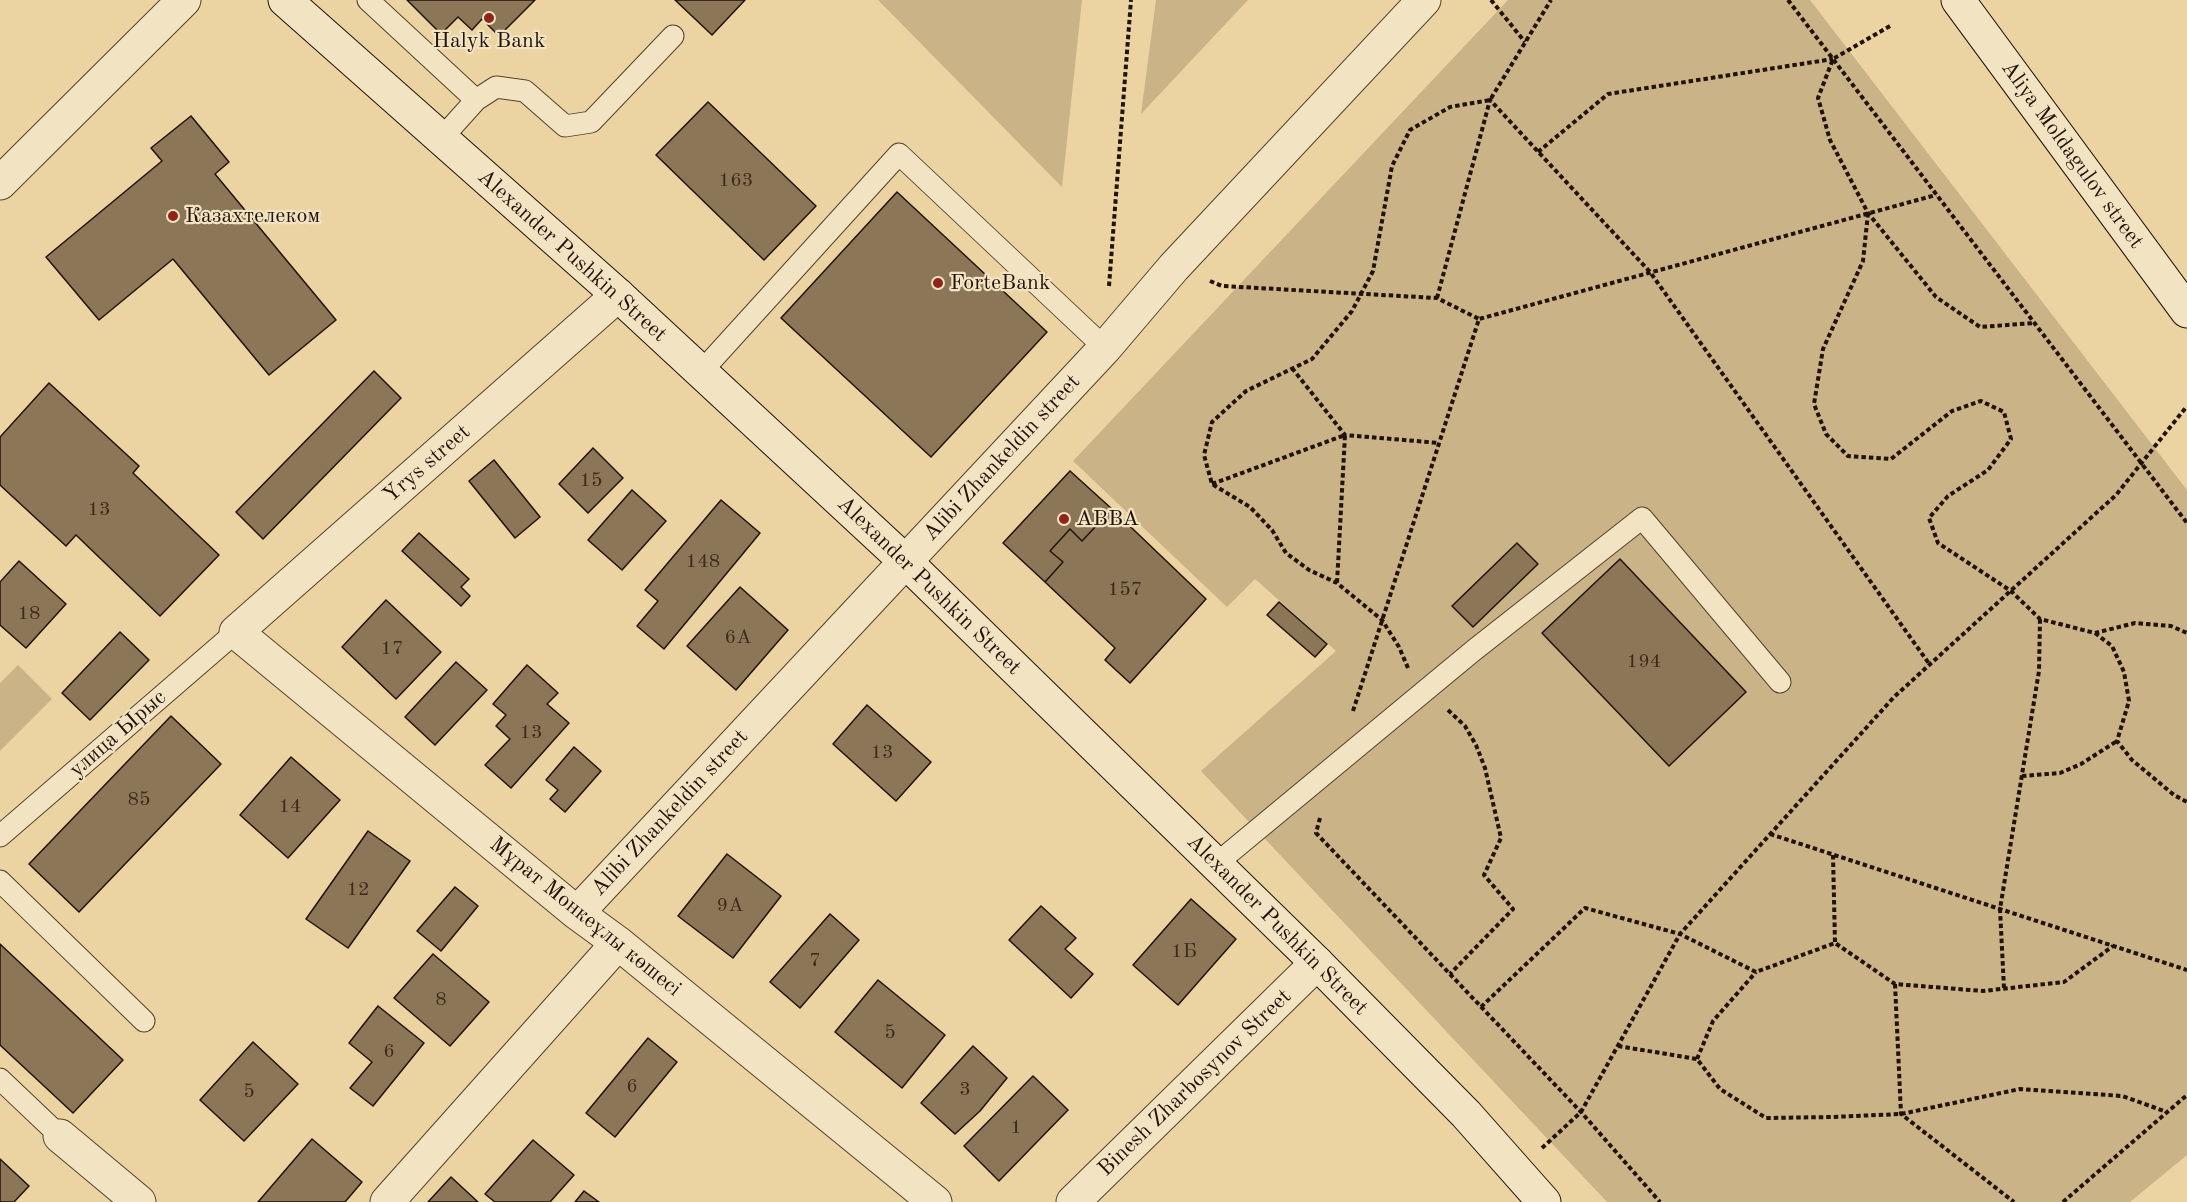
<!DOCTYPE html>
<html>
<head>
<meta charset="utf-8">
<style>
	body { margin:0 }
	canvas { display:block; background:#ebd4a2 }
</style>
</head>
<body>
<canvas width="2187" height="1202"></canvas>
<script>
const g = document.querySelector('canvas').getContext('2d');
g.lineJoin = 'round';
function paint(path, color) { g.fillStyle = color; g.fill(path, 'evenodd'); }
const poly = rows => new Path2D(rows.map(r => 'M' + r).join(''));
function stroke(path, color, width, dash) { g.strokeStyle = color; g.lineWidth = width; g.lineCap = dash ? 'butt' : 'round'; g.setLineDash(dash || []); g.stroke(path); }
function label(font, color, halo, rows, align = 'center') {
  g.font = font + ' "Old Standard TT",serif'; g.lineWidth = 4.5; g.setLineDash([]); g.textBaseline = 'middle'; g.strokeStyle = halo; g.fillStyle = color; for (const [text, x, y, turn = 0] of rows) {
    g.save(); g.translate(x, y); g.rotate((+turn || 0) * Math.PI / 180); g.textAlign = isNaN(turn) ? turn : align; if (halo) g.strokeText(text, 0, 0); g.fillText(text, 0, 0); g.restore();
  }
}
const green = poly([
	[878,0,1082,0,1062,187],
	[1156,0,1248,0,1141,114],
	[1508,0,1810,0,2187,490,2187,1155,2130,1202,1607,1202,1201,771,1336,651,1255,579,1227,607,1073,461],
	[18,665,52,699,0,751,0,683]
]);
const building = poly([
	[407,0,535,0,499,36,482,19,472,30,458,17,441,34,407,0],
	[675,0,745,0,712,35,675,0],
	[708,102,816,206,764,260,656,155,708,102],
	[191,116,229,162,215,174,336,320,269,375,173,259,99,320,46,257,162,161,151,148,191,116],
	[897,192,1047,332,931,457,781,318,897,192],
	[374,371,401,398,263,539,236,512,374,371],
	[49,383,139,466,133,473,219,555,160,616,76,535,66,546,0,485,0,437,49,383],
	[593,448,623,478,588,513,559,484,593,448],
	[494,460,540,517,515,538,469,481,494,460],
	[1070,471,1112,509,1082,541,1070,529,1050,551,1063,562,1045,582,1003,543,1070,471],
	[632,490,666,521,622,570,588,540,632,490],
	[721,500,760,533,664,649,637,626,658,601,645,590,721,500],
	[1112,509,1206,599,1130,683,1105,660,1115,648,1045,582,1063,562,1050,551,1070,529,1082,541,1112,509],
	[419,533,469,579,461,587,470,596,461,606,402,551,419,533],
	[1517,543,1538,564,1473,627,1452,606,1517,543],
	[1620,559,1746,692,1669,766,1542,633,1620,559],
	[19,561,66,604,26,648,0,625,0,582,19,561],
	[740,587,788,630,736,690,687,646,740,587],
	[386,600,441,652,396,699,342,647,386,600],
	[1279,602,1327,644,1315,657,1267,615,1279,602],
	[120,632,149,660,90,720,62,693,120,632],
	[456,662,487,690,435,745,405,717,456,662],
	[527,665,558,693,547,704,569,723,511,788,485,765,510,739,496,726,506,715,493,704,527,665],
	[867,705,931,762,896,801,833,744,867,705],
	[171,716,221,764,79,912,29,864,171,716],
	[574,747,601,771,565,812,550,799,558,790,546,780,574,747],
	[291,757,340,800,288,858,240,815,291,757],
	[368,831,410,861,348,948,306,919,368,831],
	[727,854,781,896,733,958,678,916,727,854],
	[455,887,478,906,441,951,417,931,455,887],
	[1191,899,1236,939,1178,1005,1133,965,1191,899],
	[1041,906,1076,938,1065,949,1093,974,1071,998,1009,940,1041,906],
	[830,914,859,940,800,1008,770,982,830,914],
	[0,944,123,1060,73,1113,0,1045,0,944],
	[433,954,489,1002,450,1046,394,998,433,954],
	[878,980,945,1035,902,1088,835,1032,878,980],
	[378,1006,424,1043,373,1106,350,1088,372,1062,349,1043,378,1006],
	[648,1038,677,1062,615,1137,586,1113,648,1038],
	[253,1042,298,1084,244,1141,200,1100,253,1042],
	[973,1046,1007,1078,980,1111,955,1134,921,1103,973,1046],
	[1033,1076,1068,1110,999,1181,964,1146,1033,1076],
	[312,1139,362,1182,345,1202,258,1202,312,1139],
	[533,1140,574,1175,550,1202,495,1202,485,1194,533,1140],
	[0,1159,29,1186,14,1202,0,1202,0,1159],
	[451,1177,478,1202,428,1202,451,1177],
	[584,1191,599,1202,575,1202,584,1191]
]);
const path = poly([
	[1491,0,1525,42],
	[1788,0,2187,523],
	[1890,26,1833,59,1818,98,1830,140,1868,213,1936,297,1980,327,2034,323],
	[1538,152,1608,94,1833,59],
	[1868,213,1863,261,1823,349,1814,404,1826,434,1848,456,1891,459,1952,411,1981,401,2004,412,2011,439,1988,470,1948,496,1929,518,1938,543,2011,591,2040,619,2095,633,2135,623,2171,626,2187,633],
	[1210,281,1222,286,1437,298,1479,319],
	[1109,286,1131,0],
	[1437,298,1490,100,1650,272,1930,665],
	[1292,368,1345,435,1439,443],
	[1212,484,1345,435,1337,583],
	[2095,633,2112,646,2124,672,2129,701,2117,741,2132,760,2174,795,2187,802],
	[1408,668,1399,647,1382,620,1337,583,1309,570,1286,553,1272,530,1250,507,1212,484,1204,455,1212,422,1246,391,1312,359,1352,311,1373,271,1392,166,1410,130,1450,107,1490,100,1551,0],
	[1448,710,1465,726,1476,745,1485,768,1501,838,1484,875,1513,909,1450,974],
	[1353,711,1479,319,1936,195],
	[2022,776,2060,773,2081,764,2117,741],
	[1320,818,1316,833,1581,1112,1660,1202],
	[1770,834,2187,970],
	[1833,855,1835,943],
	[1895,984,1901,1114,2014,1202],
	[2004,988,2000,909,2039,671,2040,619],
	[1481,1007,1585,908,1680,934,1756,972,1835,943,1895,984,1983,991,2064,982,2113,946],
	[1618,1046,1697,1059,1720,1089,1766,1118,1832,1117,1901,1114,2020,1089,2122,1096,2167,1112],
	[1697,1059,1713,1021,1756,972],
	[1542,1148,1581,1112,1680,934,1894,697,2116,495,2187,406],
	[2063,1202,2187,1095]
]);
const lane = poly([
	[368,0,476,100],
	[441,139,476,100,496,87,525,91,565,126,591,122,673,36],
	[701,372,899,154,1105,348],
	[0,836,236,632],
	[1216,864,1473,651,1642,518,1780,682],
	[0,881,144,1021],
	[0,1079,60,1136]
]);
const street = poly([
	[0,183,184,0],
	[618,295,236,632,577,913,618,943,935,1202],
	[577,913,1105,348,1174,267,1424,0],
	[60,1136,139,1202],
	[387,1202,618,943],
	[1073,1202,1317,963]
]);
const secondary = poly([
	[285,0,618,295,905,561,1317,963,1466,1114,1544,1202],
	[1958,0,2187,311]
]);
const markers = [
	[489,18,6,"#8f2418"],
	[173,216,6,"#8f2418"],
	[938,283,6,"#8f2418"],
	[1064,519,6,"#8f2418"]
];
const numberNames = [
	["163",736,181],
	["15",591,481],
	["13",99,510],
	["148",703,562],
	["157",1125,590],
	["18",29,614],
	["6А",738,638],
	["17",392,649],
	["194",1644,662],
	["13",531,733],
	["13",882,753],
	["85",139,800],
	["14",290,807],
	["12",358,890],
	["9А",730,906],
	["1Б",1184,952],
	["7",815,961],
	["8",441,1000],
	["5",890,1033],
	["6",389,1052],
	["6",632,1087],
	["3",965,1090],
	["5",249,1092],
	["1",1016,1128]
];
const poiNames = [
	["Halyk Bank",489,41,"center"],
	["Казахтелеком",185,216],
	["ForteBank",950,283],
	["ABBA",1076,519]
];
const streetNames = [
	["Aliya Moldagulov street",2072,155,54],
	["Alexander Pushkin Street",572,256,42],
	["Alibi Zhankeldin street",1002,458,-47],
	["Yrys street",427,464,-41],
	["Alexander Pushkin Street",929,586,44],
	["улица Ырыс",118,734,-41],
	["Alibi Zhankeldin street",670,813,-47],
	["Мұрат Монкеұлы көшесі",585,917,39],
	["Alexander Pushkin Street",1277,925,45],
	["Binesh Zharbosynov Street",1195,1083,-44]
];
paint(green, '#c9b387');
paint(building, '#8b7757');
stroke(building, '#221206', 1.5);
stroke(lane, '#54422d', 23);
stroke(street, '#54422d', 35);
stroke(secondary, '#221206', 35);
stroke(path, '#221206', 4, [4.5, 3]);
stroke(lane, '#f2e3c3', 21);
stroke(street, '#f2e3c3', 33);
stroke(secondary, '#f2e3c3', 33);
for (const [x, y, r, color] of markers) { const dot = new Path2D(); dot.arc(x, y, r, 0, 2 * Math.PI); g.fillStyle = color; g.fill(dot); stroke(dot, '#f2e3c3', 2); }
label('20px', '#3c2b1a', null, numberNames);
label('22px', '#221206', '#f2e3c3', poiNames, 'left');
label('22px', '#221206', '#f2e3c3', streetNames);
</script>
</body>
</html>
